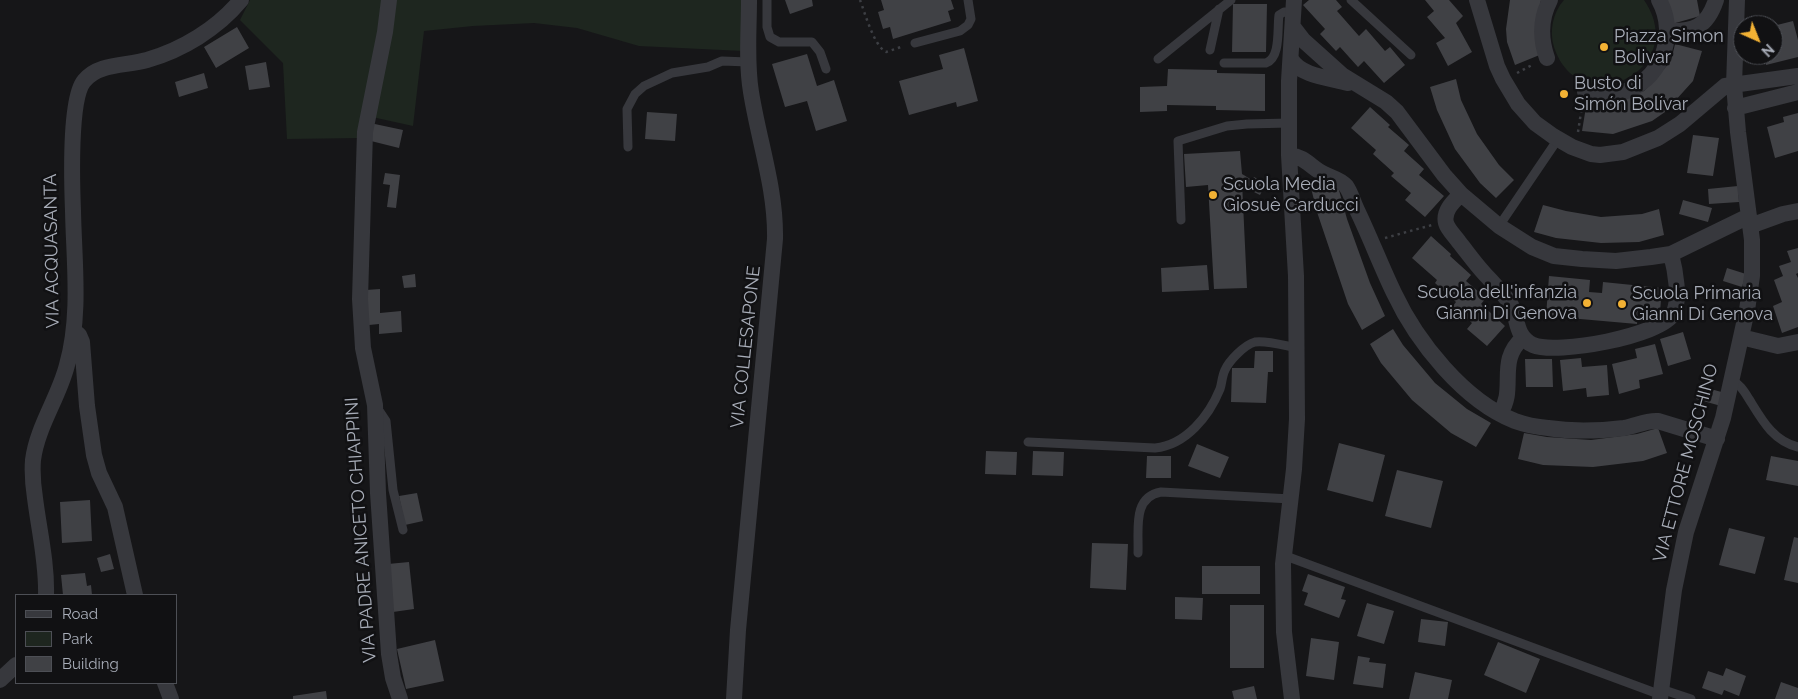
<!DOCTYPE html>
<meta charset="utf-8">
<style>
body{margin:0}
#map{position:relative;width:1798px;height:699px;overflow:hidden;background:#161618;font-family:Raleway,sans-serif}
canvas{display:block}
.legend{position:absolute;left:15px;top:594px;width:162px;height:90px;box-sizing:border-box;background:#111113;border:1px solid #4d4f55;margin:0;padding:6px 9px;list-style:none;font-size:15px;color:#a8adb8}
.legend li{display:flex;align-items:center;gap:10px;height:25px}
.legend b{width:25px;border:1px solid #4d4f55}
.north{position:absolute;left:1733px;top:15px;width:50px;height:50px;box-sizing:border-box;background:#111113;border:1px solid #4d4f55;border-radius:50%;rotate:136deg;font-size:14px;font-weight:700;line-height:20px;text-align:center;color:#a8adb8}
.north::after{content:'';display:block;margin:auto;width:18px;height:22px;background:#f2b134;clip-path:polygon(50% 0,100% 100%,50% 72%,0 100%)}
</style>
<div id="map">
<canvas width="1798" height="699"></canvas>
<ul class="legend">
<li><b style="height:6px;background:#37383d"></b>Road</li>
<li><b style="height:14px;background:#1e261f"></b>Park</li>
<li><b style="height:14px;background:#404145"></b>Building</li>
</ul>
<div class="north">N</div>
</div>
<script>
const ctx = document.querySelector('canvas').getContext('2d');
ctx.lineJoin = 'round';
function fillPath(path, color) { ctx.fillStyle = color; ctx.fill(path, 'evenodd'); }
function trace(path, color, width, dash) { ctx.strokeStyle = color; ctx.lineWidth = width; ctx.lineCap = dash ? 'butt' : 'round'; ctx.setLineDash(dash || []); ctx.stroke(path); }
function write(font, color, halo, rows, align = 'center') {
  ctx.font = font + ' Raleway,sans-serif'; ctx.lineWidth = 5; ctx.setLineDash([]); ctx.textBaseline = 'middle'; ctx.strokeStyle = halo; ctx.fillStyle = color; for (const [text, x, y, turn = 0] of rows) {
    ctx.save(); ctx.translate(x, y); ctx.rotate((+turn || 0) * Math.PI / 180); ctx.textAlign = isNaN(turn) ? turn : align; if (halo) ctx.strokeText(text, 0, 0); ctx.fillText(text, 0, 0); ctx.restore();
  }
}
fillPath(new Path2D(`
 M250 0H744L743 51 639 46 577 28 534 23 473 26 424 31 413 126 363 115 360 138 287 139 283 63 240 20Z
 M1564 0H1644C1692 70 1579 124 1554 47 1549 31 1553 12 1564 0Z`), '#1e261f');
fillPath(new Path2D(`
 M785 0H812L813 6 790 14Z
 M881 0H951L954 9 948 11 951 21 893 39 890 27 883 29 878 12 884 10Z
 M1309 0H1336L1342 7 1337 11 1359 36 1366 29 1385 51 1390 47 1405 65 1384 83 1364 61 1358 67 1340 47 1336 51 1320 34 1325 29 1303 5Z
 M1425 0H1449L1463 16 1456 23 1472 52 1448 66 1436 43 1445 38 1427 17 1434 11Z
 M1510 0H1541L1535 34 1542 54 1515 65 1507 42 1506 29Z
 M1663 0H1697L1700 16 1672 24Z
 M1233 4H1267L1266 52H1232Z
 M1793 21 1798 40V57L1766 65 1764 55H1773V26Z
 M237 27 249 48 216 68 204 47Z
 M1675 44 1702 51 1693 81 1665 112 1652 121 1613 134 1582 131 1587 101 1608 104 1644 91 1671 61Z
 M964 48 978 101 957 107 956 102 909 115 899 81 943 69 939 55Z
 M807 54 817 86 834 80 847 121 816 131 807 101 785 107 772 64Z
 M266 62 270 87 249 90 245 66Z
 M1168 69 1217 70V73L1265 74V111L1216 110V106L1167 105V111L1140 112V87L1167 86Z
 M204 73 208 88 179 97 175 82Z
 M1456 79 1461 100 1477 134 1499 165 1514 180 1496 198 1480 183 1455 149 1437 110 1430 87Z
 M1370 107 1390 125 1388 127 1409 145 1404 151 1424 169 1419 175 1444 196 1425 217 1405 200 1411 193 1391 176 1394 173 1373 154 1376 150 1351 128Z
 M647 112 677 114 675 141 645 139Z
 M1798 113V151L1775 158 1767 127 1784 122 1783 117Z
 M370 123 403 130 399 148 367 140Z
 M1693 135 1719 138 1713 176 1687 173Z
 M1240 151 1242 174 1252 180 1254 177 1266 183 1260 195 1248 189 1249 186 1242 182 1247 288 1214 289 1208 185 1186 187 1184 154Z
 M385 173 400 175 396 208 387 207 390 185 383 184Z
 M1337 183 1347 219 1370 283 1385 316 1362 330 1348 304 1317 212 1311 188Z
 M1738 186 1739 202 1709 204 1708 189Z
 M1683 200 1712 208 1708 222 1679 214Z
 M1543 205 1566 211 1601 217 1642 214 1659 209 1664 235 1639 242 1601 243 1556 238 1534 232Z
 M1431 236 1451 254 1450 256 1471 275 1466 281 1486 298 1481 304 1505 326 1487 346 1467 329 1472 323 1453 306 1456 302 1435 283 1437 280 1412 258Z
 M1798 248V273L1796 274 1798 278V327L1782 333 1773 306 1782 302 1774 280 1783 276 1779 266 1791 262 1787 251Z
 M1207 265 1209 290 1162 292 1161 268Z
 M1727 268 1746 274 1742 287 1723 281Z
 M415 274 416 287 404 288 402 276Z
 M1549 276 1590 280 1589 292 1602 293 1603 282 1662 288 1660 312 1638 310 1637 324 1546 316Z
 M380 289V313L401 311 402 332 379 334V324L369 325 366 290Z
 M1393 329 1403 345 1435 383 1467 409 1491 423 1476 447 1451 433 1412 400 1381 363 1370 344Z
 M1683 332 1691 359 1668 366 1660 339Z
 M1655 344 1663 374 1639 380 1640 388 1619 394 1612 364 1637 358 1635 349Z
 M1255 351H1273V372H1268L1266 403 1231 402 1232 368H1254Z
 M1581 358 1582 367 1607 365 1609 395 1587 397 1586 388 1563 391 1560 360Z
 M1525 359H1552L1553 387H1526Z
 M1700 386 1725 393 1721 406 1696 399Z
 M1658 428 1667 453 1643 461 1593 467 1543 465 1518 459 1524 433 1547 437 1591 440 1637 434Z
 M1339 443 1385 455 1373 502 1327 490Z
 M1197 444 1229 457 1220 478 1188 466Z
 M986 451 1017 452 1016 475 985 474Z
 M1033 451 1064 452 1063 476 1032 475Z
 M1147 456H1171V478H1146Z
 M1771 456 1798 461V486L1766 480Z
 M1397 470 1443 481 1431 528 1385 516Z
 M417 493 423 521 405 525 399 496Z
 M90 500 92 541 62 543 60 502Z
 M1729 528 1765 537 1755 574 1719 565Z
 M1794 537 1798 538V583L1784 580Z
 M1092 543 1128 544 1126 590 1090 588Z
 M110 554 114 569 101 572 97 558Z
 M409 562 414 609 393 612 388 564Z
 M1202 566H1260V594H1202Z
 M85 573 87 586 91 585 92 595H63L61 575Z
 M1308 574 1345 587 1341 599 1346 600 1339 618 1304 605 1308 593 1302 591Z
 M1175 597 1203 598 1202 620 1175 619Z
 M1367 603 1394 611 1384 644 1357 636Z
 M1230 605H1264V668H1230Z
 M1421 619 1448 622 1445 646 1418 642Z
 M1311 638 1339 642 1334 680 1306 676Z
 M435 640 444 681 406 689 397 649Z
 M1498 642 1540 659 1526 693 1484 675Z
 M1358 656 1370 658 1369 662 1386 664 1383 688 1353 684Z
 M1726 668 1746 676 1739 696 1724 690 1722 695 1702 688 1708 671 1723 676Z
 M1415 672 1452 680 1448 699H1409Z
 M1781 682 1798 688V699H1775Z
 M1254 686 1257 699H1234L1232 691Z
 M326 691 327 699H293V696Z`), '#404145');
trace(new Path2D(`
 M860 0C865 13 874 46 886 52L904 46
 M1517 73 1534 64
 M1578 132 1582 106
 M1385 238 1432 225`), '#3d3f44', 2.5, [2.5, 4]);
trace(new Path2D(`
 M767 0V27L770 37 779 42H812L820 52 826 69
 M1351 0 1411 55
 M915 43 960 31 968 25 971 19 968 0
 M1210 50 1219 9
 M1158 59 1231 0
 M1224 63H1266C1281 58 1277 28 1279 15L1284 12H1293
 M628 147 627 109 635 94 644 86 672 73 708 67 722 61 748 62
 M1181 220 1178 141 1227 126 1247 124 1289 123
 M1499 226 1558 139
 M1731 380C1740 384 1744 391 1749 399 1762 420 1773 441 1798 447
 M375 410 380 412 386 421 393 490 403 530
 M1028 442 1155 448C1186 445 1209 416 1220 389 1222 383 1222 376 1225 370 1229 361 1244 345 1255 342 1266 340 1286 346 1297 348
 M1138 553C1139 530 1132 497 1161 492L1291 499
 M1283 555 1661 695
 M1661 689 1691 699`), '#37383d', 9);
trace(new Path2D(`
 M389 0 385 32 365 132 360 299 363 348 375 405 378 493 389 654 393 678 400 699
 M1477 0 1497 66 1503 79 1518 104 1535 123 1553 136 1572 147 1591 154 1600 155 1623 152 1658 138 1680 124 1725 86 1798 76
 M1293 27 1303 40 1342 75 1386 102 1397 112 1444 175 1461 194 1499 226 1532 247 1554 256 1582 259 1616 261 1651 257 1671 254 1749 216
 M1668 31C1694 32 1707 27 1716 0
 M1547 58C1540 38 1540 19 1550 0
 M1291 59C1300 76 1330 78 1348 83
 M1585 92C1596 94 1608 96 1620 93 1660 83 1679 36 1659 0
 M1735 108 1798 92
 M1289 155C1306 157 1310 167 1324 174 1332 178 1340 179 1346 186 1351 193 1353 202 1357 210 1370 237 1381 266 1394 293 1417 342 1464 401 1515 421 1526 425 1537 427 1548 428 1574 432 1599 431 1624 428 1636 426 1646 420 1658 421L1717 439
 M1461 194C1453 202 1443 211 1446 223 1448 230 1455 236 1459 242 1467 252 1474 262 1483 272 1492 282 1502 292 1510 303 1519 318 1514 336 1533 345 1557 355 1660 336 1673 314 1681 300 1675 269 1671 254
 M1750 226 1783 214 1798 211
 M74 331 79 335 82 342 87 406 94 455 99 473 115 507 135 595
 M1741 337 1778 346 1798 342
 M1500 413C1517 389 1496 361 1523 338
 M46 595C47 563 39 530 35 498 33 485 32 473 33 460 37 427 59 397 67 365 81 315 74 262 73 211 72 185 69 99 84 81 98 63 126 66 147 60 182 50 217 29 241 0
 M0 680 16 665
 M165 683 171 699
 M734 699 738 630 775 239C776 189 759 142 751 92 746 62 749 30 749 0
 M1292 699 1284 632 1283 564 1294 469 1297 419 1296 276 1289 155V81L1294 0
 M1660 699 1674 590 1686 532 1723 418 1747 310 1752 276V240L1738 132 1734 85 1737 0`), '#37383d', 16);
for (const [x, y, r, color] of [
 [1604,47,5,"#f2b134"],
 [1564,94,5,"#f2b134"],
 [1213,195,5,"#f2b134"],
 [1587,303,5,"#f2b134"],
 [1622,304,5,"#f2b134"]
]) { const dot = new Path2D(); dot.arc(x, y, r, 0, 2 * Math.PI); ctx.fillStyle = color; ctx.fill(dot); trace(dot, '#111113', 2); }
write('18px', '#a8adb8', '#111113', [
 ["Piazza Simon",1614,37],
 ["Bolivar",1614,58],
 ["Busto di",1574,84],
 ["Simón Bolívar",1574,105],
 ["Scuola Media",1223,185],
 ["Giosuè Carducci",1223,206],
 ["Scuola dell'infanzia",1577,293,"right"],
 ["Gianni Di Genova",1577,314,"right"],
 ["Scuola Primaria",1632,294],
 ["Gianni Di Genova",1632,315]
], 'left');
write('18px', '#a8adb8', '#111113', [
 ["VIA ACQUASANTA",52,251,-91],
 ["VIA COLLESAPONE",746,347,-84],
 ["VIA ETTORE MOSCHINO",1686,463,-75],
 ["VIA PADRE ANICETO CHIAPPINI",361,530,-94]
]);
</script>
